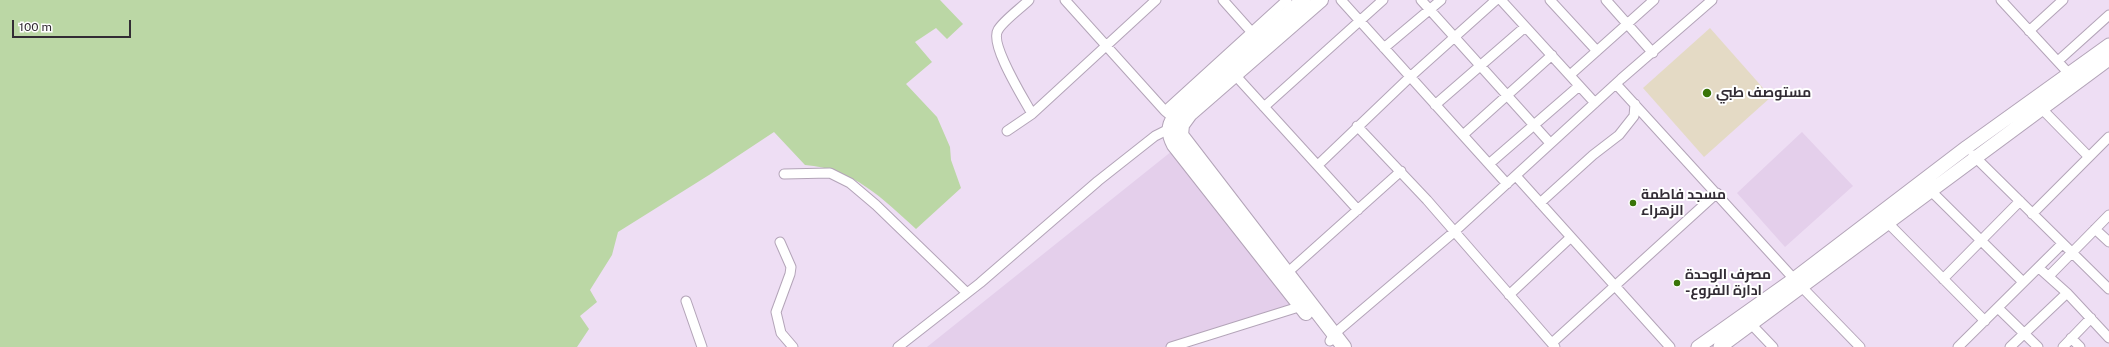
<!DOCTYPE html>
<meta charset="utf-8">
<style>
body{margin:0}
#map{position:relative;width:2109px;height:347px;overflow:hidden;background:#eedef4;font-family:"Public Sans",sans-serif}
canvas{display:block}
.scale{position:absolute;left:12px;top:20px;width:119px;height:18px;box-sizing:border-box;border:2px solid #322c34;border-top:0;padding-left:5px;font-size:12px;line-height:14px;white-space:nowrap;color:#322c34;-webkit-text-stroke:3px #fff;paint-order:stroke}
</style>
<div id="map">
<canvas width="2109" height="347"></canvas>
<div class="scale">100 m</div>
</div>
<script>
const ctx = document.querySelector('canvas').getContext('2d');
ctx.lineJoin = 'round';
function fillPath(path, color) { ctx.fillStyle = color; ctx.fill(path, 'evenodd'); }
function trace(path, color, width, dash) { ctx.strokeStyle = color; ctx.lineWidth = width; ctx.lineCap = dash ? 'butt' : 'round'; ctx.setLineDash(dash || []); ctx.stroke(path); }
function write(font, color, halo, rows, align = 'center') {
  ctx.font = font + ' "Public Sans",Cairo,sans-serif'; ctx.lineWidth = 4; ctx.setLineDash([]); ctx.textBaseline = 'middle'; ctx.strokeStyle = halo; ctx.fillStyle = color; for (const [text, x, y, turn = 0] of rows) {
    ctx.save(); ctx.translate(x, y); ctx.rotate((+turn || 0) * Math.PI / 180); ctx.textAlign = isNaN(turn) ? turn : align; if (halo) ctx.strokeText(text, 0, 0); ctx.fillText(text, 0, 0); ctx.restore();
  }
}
fillPath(new Path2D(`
 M1802 132 1853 186 1785 247 1737 193Z
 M1172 151 1300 308 1173 347H927Z`), '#e4cfeb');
fillPath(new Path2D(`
 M1710 28 1771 97 1704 157 1643 88Z`), '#e4dac5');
fillPath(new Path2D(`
 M0 0H940L963 24 947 39 936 28 915 42 932 62 906 84 937 117 950 147 951 160 961 188 916 229C883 199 853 168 805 165L774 132 709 175 618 232 612 255 590 290 597 302 580 316 589 329 577 347H0Z`), '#bbd7a5');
const street = new Path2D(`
 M1029 0C1021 8 1003 21 998 30 989 44 1024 99 1032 114
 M1065 0 1165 111 1177 121
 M1223 0 1256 37
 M1341 0 1507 184
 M1421 0 1550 143
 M1501 0 1595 103
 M1550 0 1597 51
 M1606 0 1653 53
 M2001 0 2073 78
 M2029 31 2063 0
 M1384 48 1441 0
 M2058 61 2109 15
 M1570 75 1654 0
 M1236 76 1358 210
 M1616 84 1794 279 1860 347
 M1435 105 1525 27
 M1264 107 1383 0
 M2041 108 2089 157
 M1165 111 1287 0
 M1357 126 1427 200 1555 347
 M1007 131 1032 114 1156 0
 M1463 135 1552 55
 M1973 155 2109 289
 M1489 164 1579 86
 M1318 165 1410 77 1496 0
 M784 174 830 173 850 183 876 205 967 293
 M1516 176 1670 347
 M1930 190 2023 282
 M1540 203 1593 155 1619 135 1634 116 1635 104
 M2032 214 2109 137
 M1887 222 1985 321
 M2095 229 2109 242
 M780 242 791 267 790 274 776 312 781 333 793 347
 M2039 268 2067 293 2109 338
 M1287 273 1401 171
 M2049 276 2109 215
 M1943 279 2020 201
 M1509 295 1571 237
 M686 301 702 347
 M1998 308 2038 347
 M1751 324 1773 347
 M2071 338 2080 347
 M1330 341 1334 334 1454 232 1621 79 1712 0
 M1552 343 1717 193
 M898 347 980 283 1098 181 1155 136 1169 129 1174 130
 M1171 347 1305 305
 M1958 347 2062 244
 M2010 347 2067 293
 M2063 347 2091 318`);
const secondary = new Path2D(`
 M1698 347 1794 279 1967 147 2109 45
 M1720 347 2109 59`);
const primary = new Path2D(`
 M1303 0 1185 105C1172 119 1164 126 1174 145L1306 313
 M1321 0 1190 114 1182 125 1181 135 1344 347`);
trace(street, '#b3a4b8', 11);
trace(secondary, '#b3a4b8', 15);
trace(primary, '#b3a4b8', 16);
trace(street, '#fff', 9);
trace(secondary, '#fff', 13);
trace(primary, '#fff', 14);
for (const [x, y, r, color] of [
 [1707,93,5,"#397408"],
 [1633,203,4,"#397408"],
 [1677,283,4,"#397408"]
]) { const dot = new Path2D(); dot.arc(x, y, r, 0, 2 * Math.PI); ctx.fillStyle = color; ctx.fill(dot); trace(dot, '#fff', 1.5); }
write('bold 14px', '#322c34', '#fff', [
 ["مستوصف طبي",1716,93],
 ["مسجد فاطمة",1641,195],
 ["الزهراء",1641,211],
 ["مصرف الوحدة",1685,275],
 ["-ادارة الفروع",1685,291]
], 'left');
</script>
